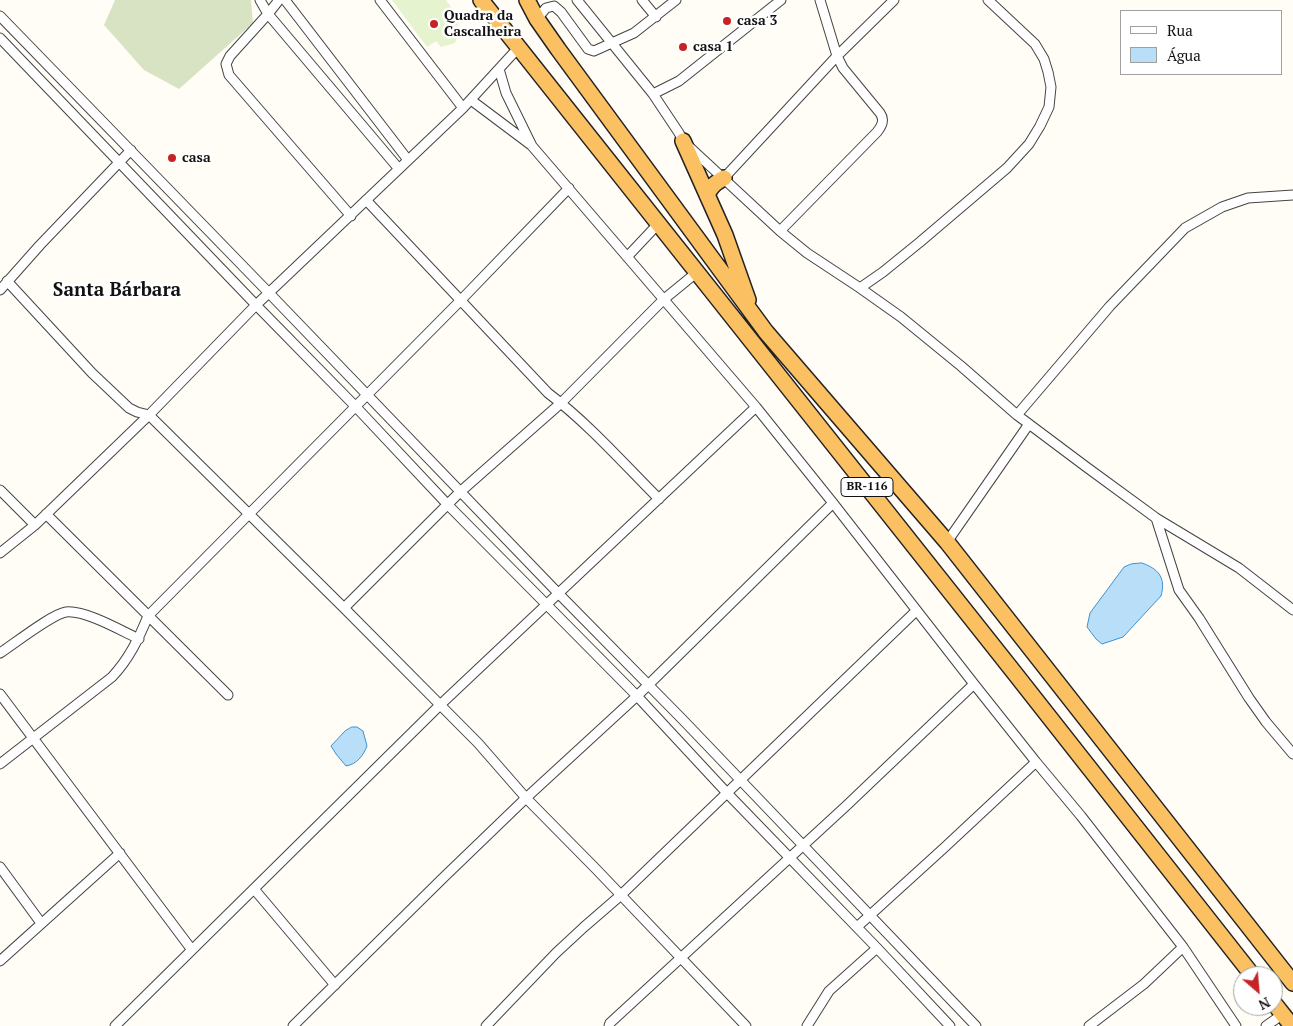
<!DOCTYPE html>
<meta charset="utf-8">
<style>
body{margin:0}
#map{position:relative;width:1293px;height:1026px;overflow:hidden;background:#fffdf5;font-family:"PT Serif",serif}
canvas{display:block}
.legend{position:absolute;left:1120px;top:10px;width:162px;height:65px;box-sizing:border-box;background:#fff;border:1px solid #a0a0a0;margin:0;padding:6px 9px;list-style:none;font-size:15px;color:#111}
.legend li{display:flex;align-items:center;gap:10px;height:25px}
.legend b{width:25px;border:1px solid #a0a0a0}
.north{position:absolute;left:1233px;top:966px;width:50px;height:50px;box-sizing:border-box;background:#fff;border:1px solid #a0a0a0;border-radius:50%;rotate:153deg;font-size:14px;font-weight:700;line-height:20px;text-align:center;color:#111}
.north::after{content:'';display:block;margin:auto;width:18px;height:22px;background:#c62327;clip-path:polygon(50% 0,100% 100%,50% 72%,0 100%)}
</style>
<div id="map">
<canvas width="1293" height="1026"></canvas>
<ul class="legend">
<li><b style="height:6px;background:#fff"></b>Rua</li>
<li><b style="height:14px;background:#b8def8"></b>Água</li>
</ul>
<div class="north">N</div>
</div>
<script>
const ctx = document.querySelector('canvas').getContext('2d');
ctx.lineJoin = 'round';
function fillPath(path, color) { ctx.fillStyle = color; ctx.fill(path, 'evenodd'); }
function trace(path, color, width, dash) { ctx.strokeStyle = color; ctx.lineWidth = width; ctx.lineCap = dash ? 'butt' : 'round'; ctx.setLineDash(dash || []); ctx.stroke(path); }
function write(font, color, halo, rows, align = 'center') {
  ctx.font = font + ' "PT Serif",serif'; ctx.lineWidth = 5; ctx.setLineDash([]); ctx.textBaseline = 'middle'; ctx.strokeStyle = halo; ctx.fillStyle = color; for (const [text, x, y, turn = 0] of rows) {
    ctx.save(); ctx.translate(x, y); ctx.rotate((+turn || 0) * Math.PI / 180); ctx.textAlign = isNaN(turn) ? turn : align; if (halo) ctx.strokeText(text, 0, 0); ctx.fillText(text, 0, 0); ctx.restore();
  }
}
fillPath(new Path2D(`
 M115 0H251L253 23 179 89 144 70 104 25Z`), '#d8e3c3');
fillPath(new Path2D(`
 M392 0H446L460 20 457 27 459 32 455 43 441 47 436 41 427 47Z`), '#e5f3ce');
const water = new Path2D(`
 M1142 563C1159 569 1166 578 1161 596L1123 637 1102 644 1096 639 1087 627 1090 613 1124 567 1131 564Z
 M352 727H357L363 731 367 746C363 756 357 764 346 766L336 754 331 746 345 731Z`);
fillPath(water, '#b8def8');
trace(water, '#3c92d1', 1);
const minor = new Path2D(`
 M260 0 268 14 399 169
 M279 0 268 14 230 56 226 64 229 75 351 216
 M285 0 408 160
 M380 0 463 108
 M577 0 653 94 679 133 683 141 780 231 807 253 860 288 901 317 961 366 1017 415 1085 466 1156 518 1239 568 1293 610
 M642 0 656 17
 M0 16 269 293 558 593 683 720 976 1026
 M537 19 546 8 554 6 561 12 588 49 594 51 634 33 676 0
 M0 38 256 305 356 407 448 505 637 696 727 793 877 948 950 1026
 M499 69 506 93 532 146 756 407 833 503 974 684 1036 762 1081 816 1183 947 1236 1026
 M653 94 679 81 781 0
 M471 100 531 145
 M724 178 837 56 894 0
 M366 200 548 393C589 424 623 463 659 499
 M780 231 877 132C882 126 885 120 880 113L843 68 837 56 820 0
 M627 257 658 224
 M7 281 92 373 129 408 137 412 149 415 344 608 478 743 526 798 596 869 746 1026
 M860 288 883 272 920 242 1007 168 1029 144 1040 126 1049 107 1051 87 1048 72 1044 59 1035 44 988 0
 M0 290 40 245 131 150
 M1017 415 1110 306 1185 228 1222 207 1248 198 1293 195
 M0 490 35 525
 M46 514 228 695
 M1156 518 1179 590 1199 618 1249 698 1266 722 1293 754
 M947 542 1029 424
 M0 553 35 525 149 415 256 305 463 108 519 47
 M344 608 460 492 561 403 663 300 696 273
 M0 653C14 644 52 614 66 612 85 610 120 630 139 639
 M0 694 192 950
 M0 764 112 677C129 659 139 638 148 616L461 300 569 188
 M0 867 41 923
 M254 889 335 985
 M857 927 945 847 1036 762
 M0 961 120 853
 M115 1026 440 705 756 407
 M293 1026 443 878 526 798 637 696 833 503
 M486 1026 556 953 584 927 621 895 916 611
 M609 1026 610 1023 846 806 974 684
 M807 1026 829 991 877 948
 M1089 1026 1144 984 1183 947
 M1266 1026 1283 1014`);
const trunk = new Path2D(`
 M481 0 1013 671 1253 976
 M527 0 537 19 558 49 766 332 947 542 1293 983
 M683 141 725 235 748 300
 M707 195C711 186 715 183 724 178
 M1273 1002 1292 1026`);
trace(minor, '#444', 11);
trace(trunk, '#222', 18);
trace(minor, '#fff', 9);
trace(trunk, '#fac061', 15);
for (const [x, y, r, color] of [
 [727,21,5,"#c62327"],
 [434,24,5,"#c62327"],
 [683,47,5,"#c62327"],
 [172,158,5,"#c62327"]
]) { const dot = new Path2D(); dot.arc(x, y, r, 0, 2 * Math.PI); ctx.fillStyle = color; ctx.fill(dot); trace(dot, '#fff', 2); }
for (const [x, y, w] of [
 [867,487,52]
]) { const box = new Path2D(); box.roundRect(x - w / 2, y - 9.5, w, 19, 4); ctx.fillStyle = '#fff'; ctx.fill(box); trace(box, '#111', 1); }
write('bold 12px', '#111', null, [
 ["BR-116",867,487]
]);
write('bold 14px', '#111', '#fff', [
 ["Quadra da",444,16],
 ["Cascalheira",444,32],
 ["casa 3",737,21],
 ["casa 1",693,47],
 ["casa",182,158]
], 'left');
write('bold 19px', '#111', '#fff', [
 ["Santa Bárbara",117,291]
]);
</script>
